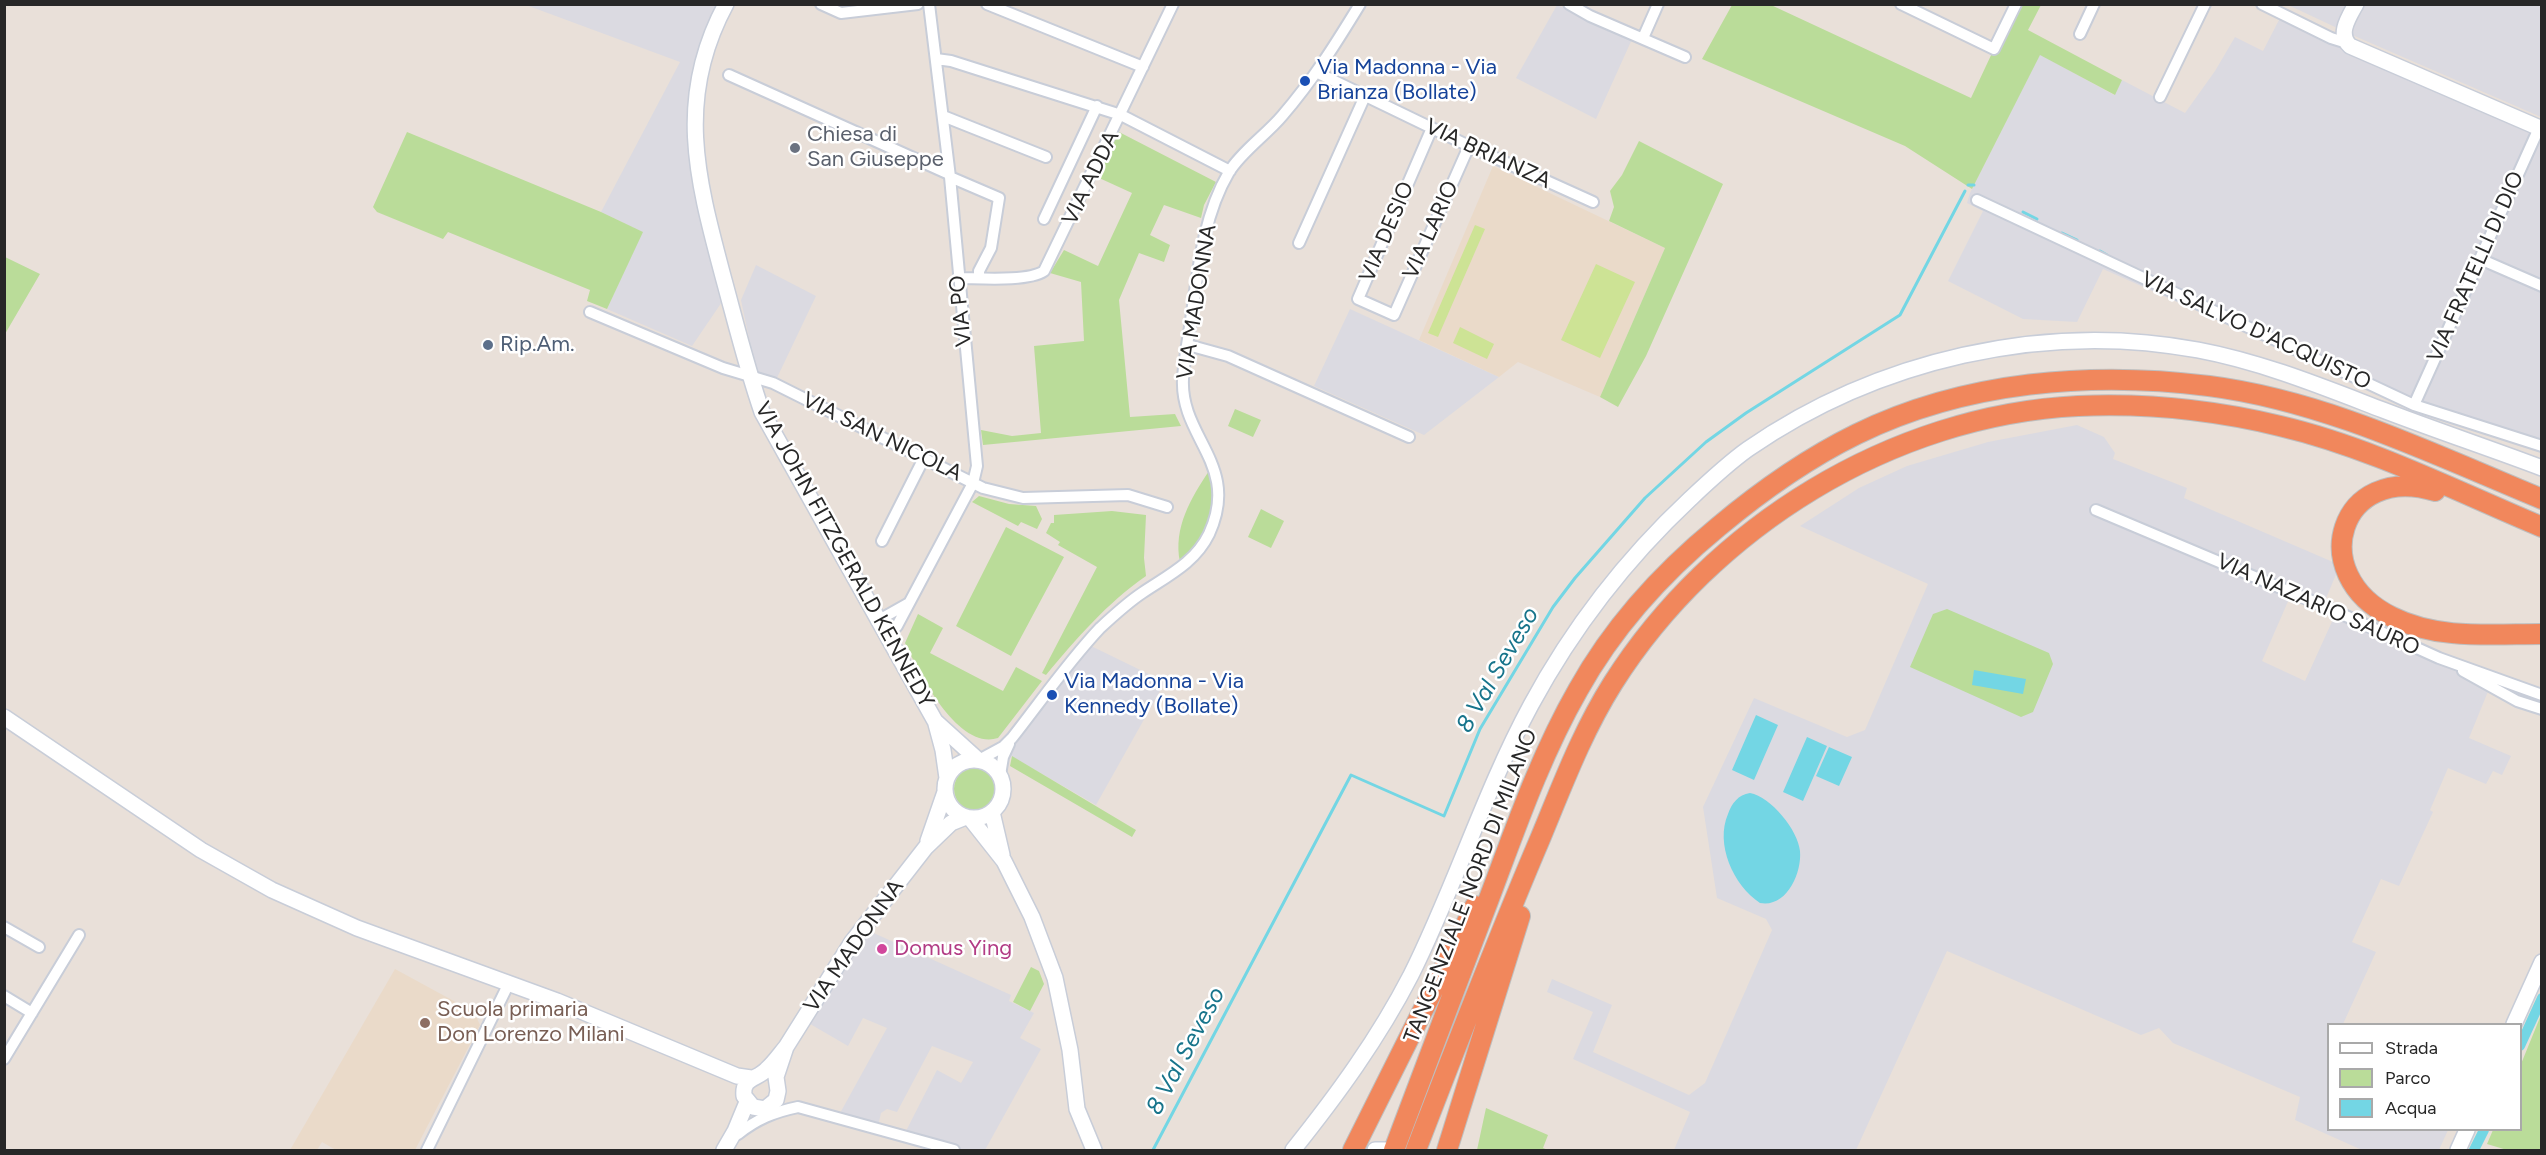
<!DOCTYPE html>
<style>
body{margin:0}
#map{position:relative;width:2546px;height:1155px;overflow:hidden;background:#e9e0d9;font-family:Figtree,sans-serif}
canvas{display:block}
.frame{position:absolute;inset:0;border:6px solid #272727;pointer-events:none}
.legend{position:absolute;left:2327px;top:1023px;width:195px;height:108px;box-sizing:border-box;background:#fff;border:2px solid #a9a9a9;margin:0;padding:8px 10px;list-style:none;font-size:18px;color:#272727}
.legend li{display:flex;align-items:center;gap:12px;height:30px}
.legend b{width:30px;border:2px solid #a9a9a9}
</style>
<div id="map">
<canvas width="2546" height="1155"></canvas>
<div class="frame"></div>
<ul class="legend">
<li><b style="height:8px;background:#fff"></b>Strada</li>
<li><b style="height:16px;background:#badc99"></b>Parco</li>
<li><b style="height:16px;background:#73d6e4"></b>Acqua</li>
</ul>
</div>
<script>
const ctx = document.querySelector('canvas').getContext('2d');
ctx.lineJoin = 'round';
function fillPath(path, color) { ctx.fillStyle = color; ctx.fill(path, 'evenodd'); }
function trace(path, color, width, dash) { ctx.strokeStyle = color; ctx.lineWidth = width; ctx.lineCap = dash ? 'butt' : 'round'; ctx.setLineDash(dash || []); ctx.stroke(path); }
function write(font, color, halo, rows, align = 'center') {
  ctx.font = font + ' Figtree,sans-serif'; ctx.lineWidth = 5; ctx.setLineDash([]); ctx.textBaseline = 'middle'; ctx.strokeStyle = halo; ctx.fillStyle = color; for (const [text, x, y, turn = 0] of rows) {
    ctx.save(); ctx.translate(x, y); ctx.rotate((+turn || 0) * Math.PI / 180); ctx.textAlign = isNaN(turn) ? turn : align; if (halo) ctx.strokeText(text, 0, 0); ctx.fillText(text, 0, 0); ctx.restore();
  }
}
fillPath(new Path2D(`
 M2286 4 2541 5V117L2350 34Z
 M526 5H726L703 65 695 147 726 296 692 346 607 309 642 232 601 212 680 62Z
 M1557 5 1633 37 1596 119 1516 78Z
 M2280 18 2541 135V451L2419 410 2103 269 2077 322 2023 319 1948 281 1983 211 1967 203 1970 193 2040 54 2114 95 2122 80 2185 113 2215 71 2235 37 2263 51Z
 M756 265 816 296 775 382 757 376 741 300Z
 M1350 309 1499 377 1424 435 1314 386Z
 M2077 425 2104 437 2115 453 2113 459 2187 488 2184 498 2340 565 2324 603 2293 590 2262 661 2305 681 2335 615 2438 660 2489 689 2469 738 2511 756 2502 775 2493 771 2486 784 2448 768 2430 810 2433 812 2399 886 2381 879 2352 942 2376 952 2343 1024H2328V1130H2448L2439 1150H2362L2295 1120 2300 1097 2173 1043 2159 1028 2141 1035 1947 951 1856 1150H1674L1690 1112 1573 1059 1593 1012 1547 992 1552 979 1612 1005 1593 1052 1689 1095 1705 1083 1772 930 1766 919 1717 898 1703 807 1754 698 1847 737 1865 730 1928 584 1800 526 1859 488 1907 466 1988 442Z
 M1089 645 1165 682 1096 805 1009 755 1016 737Z
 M867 930 1011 995 1009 1001 1034 1013 1020 1038 1041 1049 985 1150H965L905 1133 937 1070 961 1083 973 1062 932 1046 897 1112 887 1109 881 1113 878 1126 839 1115 887 1028 863 1018 848 1046 805 1021Z`), '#dbdae1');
fillPath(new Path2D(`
 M1493 166 1665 248 1600 397 1518 362 1499 377 1419 340Z
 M395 969 474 1012 480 1025 415 1150H336L322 1142 317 1150H290Z`), '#eadac9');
fillPath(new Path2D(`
 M1732 5H1771L1971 98 1993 51 2019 5H2041L2028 30 2122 80 2115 95 2040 55 1972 189 1905 146 1702 59Z
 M407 132 601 212 643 232 607 309 587 301 590 290 448 232 443 239 377 212 373 207Z
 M1119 132 1216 182 1204 205 1201 218 1164 205 1150 235 1170 245 1164 262 1139 253 1119 300 1130 417 1175 414 1181 426 983 445 981 430 1012 436 1041 433 1034 346 1084 341 1081 282 1050 273 1064 250 1098 266 1132 193 1097 177Z
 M1639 141 1723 184 1646 356 1618 407 1600 397 1665 248 1609 221 1614 207 1610 191 1622 175Z
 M5 257 40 274 5 334Z
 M1235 409 1261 420 1253 437 1228 426Z
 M1209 471C1218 506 1206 538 1180 562 1173 528 1191 498 1209 471Z
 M979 496 1009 504 1036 506 1042 519 1037 529 1021 522 1018 526 972 502Z
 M1261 509 1284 521 1271 548 1248 537Z
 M1112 511 1146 515 1144 558 1146 576C1106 604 1077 638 1046 675L1042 673 1097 567 1058 545 1060 542 1046 533 1051 523H1054V515Z
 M1006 527 1064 557 1011 656 956 626Z
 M1947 609 2049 653 2053 664 2033 712 2021 717 1910 667 1933 614Z
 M918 614 943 628 930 653 1003 691 1016 667 1042 681 998 738C958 751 919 673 905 643Z
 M1012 756 1136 830 1132 837 1010 766Z
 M954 789a22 22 0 1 1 44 0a22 22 0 1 1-44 0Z
 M1031 967 1039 971 1044 984 1030 1011 1013 1002Z
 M2541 1015V1150H2507L2487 1144 2493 1130H2520L2521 1064Z
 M1486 1108 1548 1135 1543 1148 1548 1150H1477Z`), '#badc99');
fillPath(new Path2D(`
 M1475 225 1485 229 1438 337 1428 333Z
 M1596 264 1635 282 1600 358 1561 340Z
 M1460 327 1494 344 1487 359 1453 343Z`), '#cde395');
fillPath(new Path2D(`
 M1974 670 2026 679 2023 694 1972 685Z
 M1756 715 1778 725 1754 780 1732 770Z
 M1807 737 1827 746 1803 801 1783 792Z
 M1829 747 1852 757 1839 786 1816 776Z
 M1750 793C1771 797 1798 830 1800 851 1802 874 1786 908 1760 903 1733 885 1715 844 1728 814 1732 803 1738 795 1750 793Z`), '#73d6e4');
trace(new Path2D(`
 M1968 185H1974
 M2023 212 2037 219
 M2062 233 2077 240
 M2100 251 2107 255
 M1153 1150 1351 775 1444 816 1480 729 1553 607 1575 578 1645 498 1706 442 1746 413 1900 315 1965 191`), '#73d6e4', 3);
trace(new Path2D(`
 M2520 1046 2542 998
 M2474 1150 2484 1130`), '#73d6e4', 10);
const street = new Path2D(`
 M821 4 841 13 918 4
 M987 4 1143 67
 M1569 4 1590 16 1685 57
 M1901 4 1994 49 2016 4
 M2262 4 2331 38 2347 43
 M2080 34 2094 4
 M1643 38 1658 4
 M936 59 951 61 1121 115 1230 171
 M1318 73 1469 146 1593 202
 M729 75 949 174
 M2160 97 2205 4
 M943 116 1046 157
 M1432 128 1358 299 1394 315 1469 146
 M950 177 999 198 991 248 979 271V278
 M1977 200 2414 405 2542 446
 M1044 219 1097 106
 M1299 243 1365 96
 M2480 259 2542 286
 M958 278C978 278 1028 282 1044 271L1173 4
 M590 312 723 368 773 383 983 488 1023 498 1128 495 1167 507
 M1188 345 1228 356 1409 437
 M2414 405 2539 128
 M2096 510 2326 607 2439 658 2542 695
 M882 541 924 458
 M877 621 909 603
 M886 636 897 626 973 483 977 466 950 177 929 4
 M2463 671 2517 701 2542 709
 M979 760 1003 747 1012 738C1041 701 1068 662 1100 628 1113 616 1127 603 1142 593 1167 576 1195 563 1209 534 1241 465 1180 438 1183 379 1184 360 1188 340 1191 320 1198 271 1203 216 1229 172 1241 152 1267 134 1282 116 1313 80 1335 45 1360 4
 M1000 775 1003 757 1009 744
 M4 927 39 947
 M4 996 32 1013
 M4 1059 79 935
 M738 1134C757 1119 774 1112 798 1107L954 1150
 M427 1150 509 983`);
const secondary = new Path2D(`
 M726 4C674 100 698 182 724 280 736 324 747 369 762 412L935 721 977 759
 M2356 4C2349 17 2337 34 2350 46L2542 129
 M4 717 201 850 272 890 357 928 557 1001 737 1076 751 1078
 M936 724 943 750 947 778
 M945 789a29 29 0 1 1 58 0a29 29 0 1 1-58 0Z
 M992 812 1002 855
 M970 818 1004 861 1032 917 1055 978 1070 1050 1077 1109 1094 1150
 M928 841 945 792
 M2514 1024 2542 962
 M786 1047C780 1054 774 1063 767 1069 757 1080 742 1077 744 1096L753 1107 765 1109 776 1100 778 1091 776 1077 786 1047 852 942 926 847 951 823 966 817
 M724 1150 735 1131 747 1102
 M1293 1150C1337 1095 1378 1039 1411 975 1455 887 1484 792 1531 705 1572 629 1627 558 1690 499 1708 482 1727 464 1748 449 1877 360 2043 321 2198 350 2262 362 2323 387 2383 410 2435 430 2489 448 2542 468
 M1375 1150H1392
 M2458 1150 2467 1130`);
const highway = new Path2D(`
 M2435 491C2340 462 2304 574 2392 617 2438 640 2492 634 2542 634
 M1353 1150 1475 906
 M1394 1150C1427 1063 1460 976 1493 888 1518 821 1542 753 1578 690 1613 627 1662 573 1718 527 1761 491 1806 459 1857 434 1965 381 2092 371 2209 386 2326 401 2435 455 2542 499
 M1416 1150C1456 1046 1496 942 1540 839 1562 786 1582 732 1613 683 1712 527 1892 415 2078 406 2146 403 2214 410 2280 426 2370 447 2456 491 2542 527
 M1447 1150 1520 916`);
trace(street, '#c8cdd8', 14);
trace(secondary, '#c8cdd8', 18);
trace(highway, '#bebebe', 22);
trace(street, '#fff', 10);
trace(secondary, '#fff', 15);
trace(highway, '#f1875c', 20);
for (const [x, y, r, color] of [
 [1305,81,6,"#1a4fb4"],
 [795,148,6,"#6b7280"],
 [488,345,6,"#5c6f8a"],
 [1052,695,6,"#1a4fb4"],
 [882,949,6,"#d1479c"],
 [425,1023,6,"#8d6e63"]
]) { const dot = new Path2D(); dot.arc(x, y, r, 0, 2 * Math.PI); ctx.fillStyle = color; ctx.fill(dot); trace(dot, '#fff', 2); }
write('22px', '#164399', '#fff', [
 ["Via Madonna - Via",1317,68],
 ["Brianza (Bollate)",1317,93],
 ["Via Madonna - Via",1064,682],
 ["Kennedy (Bollate)",1064,707]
], 'left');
write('22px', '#5b616d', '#fff', [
 ["Chiesa di",807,135],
 ["San Giuseppe",807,160]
], 'left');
write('22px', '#272727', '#fff', [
 ["VIA BRIANZA",1488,154,25],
 ["VIA ADDA",1091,178,-64],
 ["VIA LARIO",1431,230,-66],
 ["VIA DESIO",1387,232,-67],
 ["VIA FRATELLI DI DIO",2476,267,-66],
 ["VIA MADONNA",1197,302,-81],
 ["VIA PO",961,311,-96],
 ["VIA SALVO D'ACQUISTO",2256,331,25],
 ["VIA SAN NICOLA",882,437,26],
 ["VIA JOHN FITZGERALD KENNEDY",844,555,61],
 ["VIA NAZARIO SAURO",2318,605,24],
 ["TANGENZIALE NORD DI MILANO",1471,886,-69],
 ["VIA MADONNA",854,946,-55]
]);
write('22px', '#4e5e75', '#fff', [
 ["Rip.Am.",500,345]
], 'left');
write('22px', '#b23c85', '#fff', [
 ["Domus Ying",894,949]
], 'left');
write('22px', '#785e54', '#fff', [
 ["Scuola primaria",437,1010],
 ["Don Lorenzo Milani",437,1035]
], 'left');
write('italic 24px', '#17748b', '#fff', [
 ["8 Val Seveso",1498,670,-60],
 ["8 Val Seveso",1186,1051,-62]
]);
</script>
